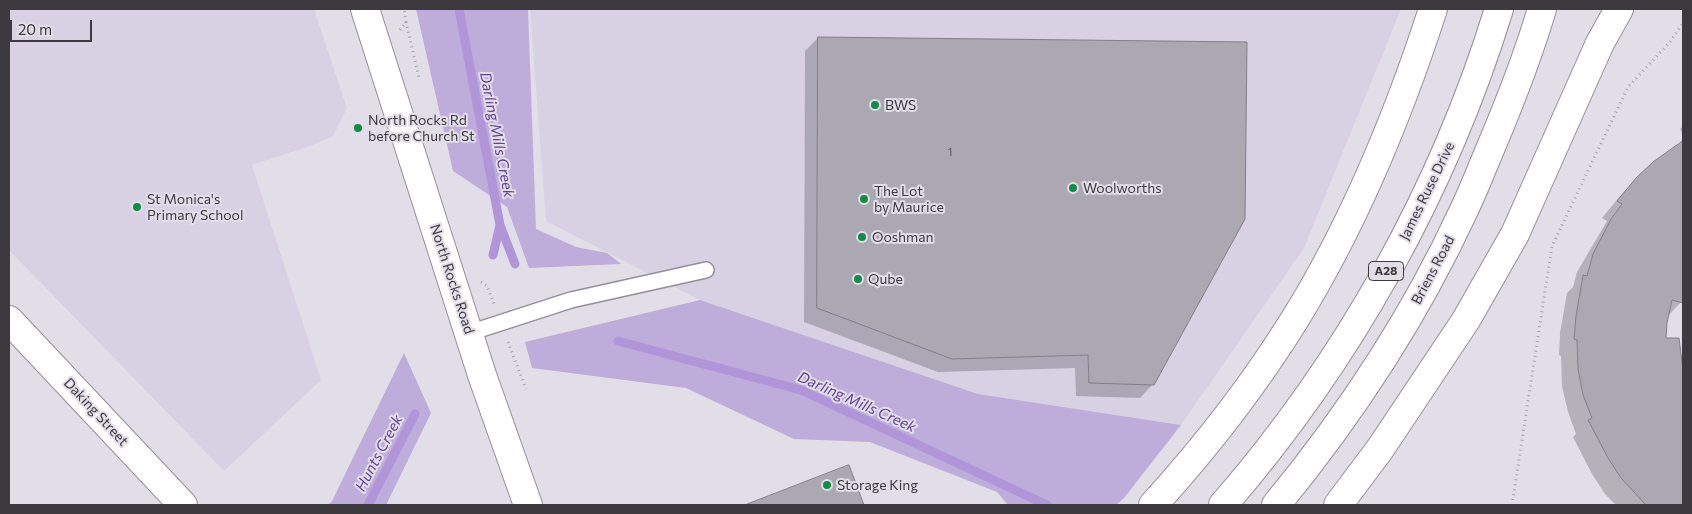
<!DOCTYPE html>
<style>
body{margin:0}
#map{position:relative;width:1692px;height:514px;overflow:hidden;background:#e2dee8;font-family:Commissioner,sans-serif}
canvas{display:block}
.frame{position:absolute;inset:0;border:10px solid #3c3a3e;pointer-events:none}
.scale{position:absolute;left:10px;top:20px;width:82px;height:22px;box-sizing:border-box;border:2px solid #3c3a3e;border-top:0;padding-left:6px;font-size:15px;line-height:18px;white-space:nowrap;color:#3c3a3e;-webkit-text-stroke:4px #e2dee8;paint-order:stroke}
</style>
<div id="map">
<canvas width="1692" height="514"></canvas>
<div class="frame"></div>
<div class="scale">20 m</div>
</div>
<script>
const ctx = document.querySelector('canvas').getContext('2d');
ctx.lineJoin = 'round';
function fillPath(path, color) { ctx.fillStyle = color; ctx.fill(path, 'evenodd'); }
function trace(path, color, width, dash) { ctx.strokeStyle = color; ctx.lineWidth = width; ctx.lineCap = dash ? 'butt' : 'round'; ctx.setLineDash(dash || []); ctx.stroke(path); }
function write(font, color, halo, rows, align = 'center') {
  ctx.font = font + ' Commissioner,sans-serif'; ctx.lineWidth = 4; ctx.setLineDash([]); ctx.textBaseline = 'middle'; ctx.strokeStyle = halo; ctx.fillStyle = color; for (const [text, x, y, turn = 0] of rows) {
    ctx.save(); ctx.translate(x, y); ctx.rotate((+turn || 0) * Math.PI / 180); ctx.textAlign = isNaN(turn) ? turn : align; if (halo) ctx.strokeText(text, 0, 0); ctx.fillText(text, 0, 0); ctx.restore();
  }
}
fillPath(new Path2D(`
 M9 9H314L347 108 333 136 313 145 252 165 321 380 224 471 9 250Z
 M530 9H1401L1304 248 1181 425 978 394 700 300 546 221Z`), '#d7d1e3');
fillPath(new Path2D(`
 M416 9H528L536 229 576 247 607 253 621 264 529 268 507 207 453 171Z
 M700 300 978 394 1181 425 1124 498 1116 505H1008L997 492 870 442 794 439 686 388 532 368 525 342Z
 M404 353 431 413 386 505H328L332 501Z`), '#beacdb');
fillPath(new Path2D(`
 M818 38 1153 384 1140 398 1076 396 1075 368 938 372 804 322 805 51Z
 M1683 126V135L1680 129Z
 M1683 143V300L1667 317 1665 340 1679 357 1683 374V505H1616L1605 494 1592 474 1573 437 1576 434 1568 412 1562 386 1561 356 1559 355 1560 333 1567 293 1573 287 1577 272 1607 221 1602 218 1620 196 1637 179 1673 149Z
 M848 466 863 505H749Z`), '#0003');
trace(new Path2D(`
 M459 9 500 225 515 264
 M493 255 500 225
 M618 341 801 390 1047 505
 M368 505 415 414`), '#b095d9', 9);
const building = new Path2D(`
 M818 37 1247 42 1245 219 1154 385 1089 383 1088 355 952 359 817 308Z
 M1683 141V303L1672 300 1667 323 1666 338H1679L1683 370V505H1646L1621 478 1608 458 1588 420 1592 418 1583 395 1578 369 1577 340 1574 339 1576 316 1583 275 1587 276 1593 254 1611 219 1622 204 1617 201 1636 178 1653 162Z
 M849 465 864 505H745Z`);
fillPath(building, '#aba8b2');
trace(building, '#827e88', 1);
const lane = new Path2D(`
 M469 333 571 300 706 270`);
const street = new Path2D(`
 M9 320 183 505`);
const secondary = new Path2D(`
 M365 9 482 375 528 505`);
const highway = new Path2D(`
 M1153 505C1205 448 1254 385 1295 319 1355 222 1398 117 1433 9
 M1223 505C1348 361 1443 191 1499 9
 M1276 505C1350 415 1415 316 1464 210 1474 189 1482 168 1491 147 1510 102 1528 56 1542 9
 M1338 505 1380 449 1466 320 1515 234 1600 43 1619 9`);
trace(lane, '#928f99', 18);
trace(street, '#928f99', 30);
trace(secondary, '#928f99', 30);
trace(highway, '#928f99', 30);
trace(new Path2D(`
 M406 22 419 78
 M400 30 406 22 404 9
 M481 282 487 286 494 304
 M508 342 526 389
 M1512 505 1552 246 1628 87 1670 42 1683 23`), '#a5a2aa', 3, [1, 4]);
trace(lane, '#fff', 15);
trace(street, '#fff', 28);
trace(secondary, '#fff', 28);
trace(highway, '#fff', 28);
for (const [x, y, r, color] of [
 [875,105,5,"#108d49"],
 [358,128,5,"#108d49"],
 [1073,188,5,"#108d49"],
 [864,199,5,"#108d49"],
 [137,207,5,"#108d49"],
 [862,237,5,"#108d49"],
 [858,279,5,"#108d49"],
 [827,485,5,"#108d49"]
]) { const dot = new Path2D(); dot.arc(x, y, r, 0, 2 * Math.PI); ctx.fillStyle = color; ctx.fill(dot); trace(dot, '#e2dee8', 2); }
write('11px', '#58565b', null, [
 ["1",950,152]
]);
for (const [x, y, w] of [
 [1386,271,35]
]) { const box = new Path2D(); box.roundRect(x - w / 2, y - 9.5, w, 19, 4); ctx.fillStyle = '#e2dee8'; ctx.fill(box); trace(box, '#3c3a3e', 1); }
write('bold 12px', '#3c3a3e', null, [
 ["A28",1386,271]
]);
write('14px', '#3c3a3e', '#e2dee8', [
 ["BWS",885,105],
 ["North Rocks Rd",368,120],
 ["before Church St",368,136],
 ["Woolworths",1083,188],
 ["The Lot",874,191],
 ["by Maurice",874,207],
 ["St Monica's",147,199],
 ["Primary School",147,215],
 ["Ooshman",872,237],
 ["Qube",868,279],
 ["Storage King",837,485]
], 'left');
write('14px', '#3c3a3e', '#e2dee8', [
 ["James Ruse Drive",1427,191,-64],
 ["Briens Road",1433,270,-62],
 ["North Rocks Road",452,279,72],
 ["Daking Street",96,412,47]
]);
write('italic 15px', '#654193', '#e2dee8', [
 ["Darling Mills Creek",497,135,79],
 ["Darling Mills Creek",857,402,24],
 ["Hunts Creek",379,453,-62]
]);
</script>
